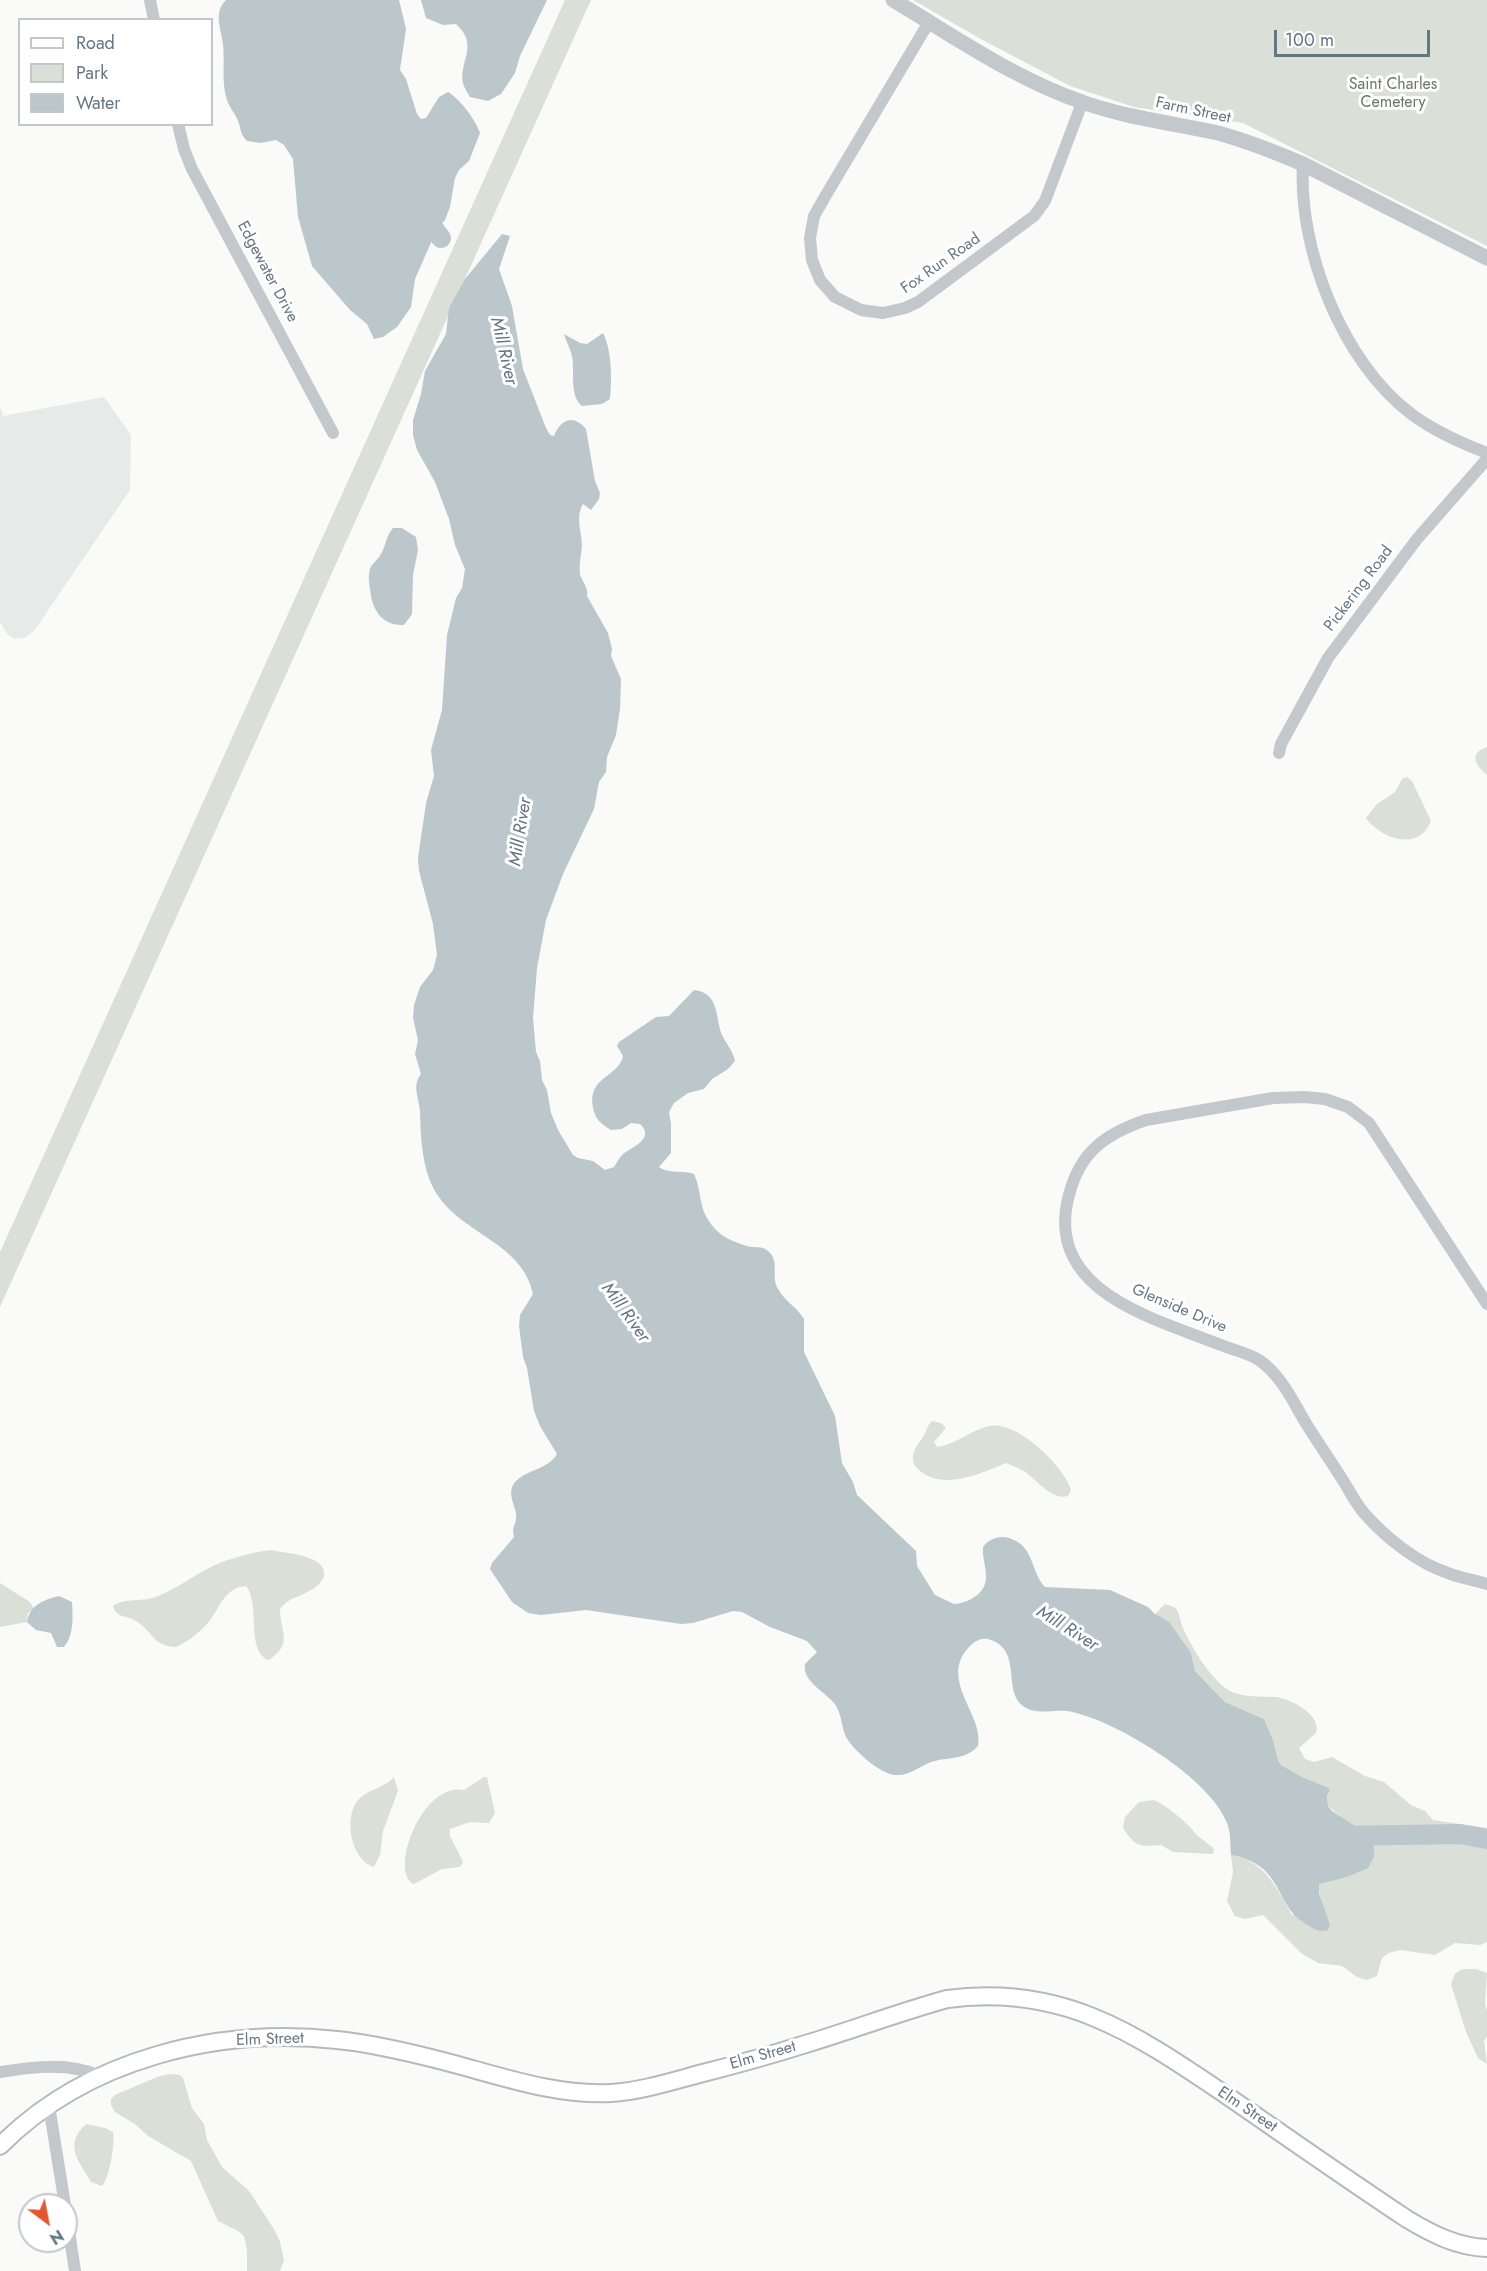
<!DOCTYPE html>
<style>
body{margin:0}
#map{position:relative;width:1487px;height:2271px;overflow:hidden;background:#fafaf8;font-family:Jost,sans-serif}
canvas{display:block}
.legend{position:absolute;left:18px;top:18px;width:195px;height:108px;box-sizing:border-box;background:#fff;border:2px solid #c1c8cd;margin:0;padding:8px 10px;list-style:none;font-size:18px;color:#657683}
.legend li{display:flex;align-items:center;gap:12px;height:30px}
.legend b{width:30px;border:2px solid #c1c8cd}
.north{position:absolute;left:18px;top:2193px;width:60px;height:60px;box-sizing:border-box;background:#fff;border:2px solid #c1c8cd;border-radius:50%;rotate:148deg;font-size:16px;font-weight:700;line-height:24px;text-align:center;color:#657683}
.north::after{content:'';display:block;margin:auto;width:21px;height:27px;background:#e4572e;clip-path:polygon(50% 0,100% 100%,50% 72%,0 100%)}
.scale{position:absolute;left:1274px;top:30px;width:156px;height:27px;box-sizing:border-box;border:3px solid #657683;border-top:0;padding-left:8px;font-size:18px;line-height:21px;white-space:nowrap;color:#657683;-webkit-text-stroke:4px #fff;paint-order:stroke}
</style>
<div id="map">
<canvas width="1487" height="2271"></canvas>
<ul class="legend">
<li><b style="height:8px;background:#fff"></b>Road</li>
<li><b style="height:16px;background:#dadfd7"></b>Park</li>
<li><b style="height:16px;background:#bbc7cb"></b>Water</li>
</ul>
<div class="north">N</div>
<div class="scale">100 m</div>
</div>
<script>
const ctx = document.querySelector('canvas').getContext('2d');
ctx.lineJoin = 'round';
function fillPath(path, color) { ctx.fillStyle = color; ctx.fill(path, 'evenodd'); }
function trace(path, color, width, dash) { ctx.strokeStyle = color; ctx.lineWidth = width; ctx.lineCap = dash ? 'butt' : 'round'; ctx.setLineDash(dash || []); ctx.stroke(path); }
function write(font, color, halo, rows, align = 'center') {
  ctx.font = font + ' Jost,sans-serif'; ctx.lineWidth = 6; ctx.setLineDash([]); ctx.textBaseline = 'middle'; ctx.strokeStyle = halo; ctx.fillStyle = color; for (const [text, x, y, turn = 0] of rows) {
    ctx.save(); ctx.translate(x, y); ctx.rotate((+turn || 0) * Math.PI / 180); ctx.textAlign = isNaN(turn) ? turn : align; if (halo) ctx.strokeText(text, 0, 0); ctx.fillText(text, 0, 0); ctx.restore();
  }
}
fillPath(new Path2D(`
 M104 397 131 435 130 490 34 631 24 638 15 639 7 634 0 622V407L3 416Z`), '#e8e9e9');
fillPath(new Path2D(`
 M565 0H591L0 1307V1252Z
 M913 0H1487V246L1243 123 1134 107 1070 86 979 38Z
 M1487 747V775C1476 766 1468 753 1487 747Z
 M1407 777 1412 781 1431 821C1419 852 1381 839 1366 818L1377 804 1395 792 1402 779Z
 M932 1421 941 1423 946 1428 934 1442 937 1447C958 1444 970 1430 990 1426 1017 1421 1064 1466 1071 1490L1068 1496C1052 1501 1036 1479 1024 1471 1019 1468 1012 1466 1006 1463 982 1473 941 1492 918 1469 907 1458 916 1447 923 1437 927 1431 927 1425 932 1421Z
 M270 1550C284 1553 328 1555 324 1576 322 1582 317 1587 311 1590 300 1597 289 1597 280 1609 280 1632 294 1643 269 1660 245 1652 261 1604 246 1586 223 1588 220 1609 207 1624 198 1634 188 1641 176 1647 152 1646 153 1631 136 1621 127 1615 117 1619 113 1606 126 1597 142 1603 158 1596 176 1589 190 1578 207 1569 225 1559 250 1553 270 1550Z
 M0 1583 30 1602 34 1609 28 1613 27 1622 0 1627Z
 M1165 1604C1170 1606 1174 1606 1177 1610 1180 1615 1180 1622 1183 1628 1191 1647 1212 1681 1230 1691 1245 1698 1260 1696 1276 1697 1291 1699 1322 1715 1316 1733L1299 1748 1305 1759 1314 1762 1332 1757 1365 1776 1384 1782 1411 1805 1425 1811 1433 1820 1487 1828V1942L1480 1945 1455 1943 1435 1955 1400 1950 1389 1953 1382 1958 1377 1976 1367 1980 1357 1977 1342 1966 1318 1963 1301 1953 1263 1915 1245 1919 1235 1916 1227 1901 1233 1872 1231 1855C1264 1860 1277 1888 1292 1915L1321 1899 1318 1886 1321 1882 1347 1877 1341 1817 1328 1806 1327 1796 1329 1793 1327 1787 1302 1777 1281 1765 1278 1760 1273 1740 1264 1719 1225 1702 1195 1671 1191 1653 1155 1614Z
 M394 1777 398 1791 383 1831 380 1855 374 1867C350 1860 343 1815 359 1799 370 1788 383 1789 394 1777Z
 M484 1777H487L495 1813 489 1823 470 1822 450 1829V1836L463 1862 460 1867 442 1869 414 1884C388 1873 422 1781 464 1790Z
 M1154 1800C1165 1805 1180 1817 1189 1826 1192 1829 1195 1834 1199 1837 1204 1841 1209 1844 1214 1849L1213 1854 1173 1852 1161 1845C1139 1847 1136 1847 1123 1828L1125 1817 1139 1802Z
 M1462 1969H1476L1487 1973 1485 2004 1487 2010V2036L1484 2041 1487 2064 1478 2058 1466 2032 1451 1984 1455 1974Z
 M169 2074 180 2075 183 2078 192 2108 204 2124 207 2140 222 2167 249 2191 274 2229 280 2242 284 2260 280 2271H247V2251L244 2236 238 2231 218 2221 191 2161 148 2136 135 2124 115 2112 111 2105V2099L115 2095 157 2077Z
 M86 2124 105 2128 113 2132C115 2144 110 2177 102 2186L91 2182C79 2161 63 2145 86 2124Z`), '#dadfd7');
fillPath(new Path2D(`
 M226 0H399L406 29 400 70 406 79 417 114 421 119 426 118 439 97 448 92C460 99 475 119 480 133L469 161 459 170 455 178 450 207 445 220 437 229 415 279 411 307 397 327 383 337 374 339 367 324 350 310 312 266 298 217 293 159 284 145 276 140 261 143 247 141C240 134 241 129 238 121 235 113 229 107 227 100 221 82 225 63 223 44 221 28 213 13 226 0Z
 M421 0H547L520 56 515 73 501 94 488 101 470 97C468 93 464 88 463 83 458 63 480 45 456 24L443 25 426 18Z
 M502 234 510 236 499 269 512 306 523 369 546 428 550 435 554 436C560 420 573 413 586 429L595 481 600 493 599 499 591 510 583 504C575 517 582 532 582 546 581 555 579 565 580 574 582 582 589 588 587 596L608 633 612 649 611 656 621 679 620 709 616 735 607 757 606 772 599 782 594 809 563 874 546 920 537 968 533 1018 536 1052 540 1061 542 1080 547 1090 551 1113 558 1130 573 1155 578 1158 593 1161 605 1170 614 1167C616 1164 619 1158 622 1155 631 1147 656 1139 640 1124L631 1123 622 1129 611 1130C601 1124 595 1119 593 1108 587 1076 618 1078 623 1056L617 1046 619 1042 656 1017 669 1016 694 990C720 993 715 1018 722 1035 727 1045 733 1051 735 1061L728 1069 712 1079 704 1089 688 1093 674 1103 669 1112 671 1124V1153L659 1167C668 1174 683 1170 694 1174 701 1188 699 1205 707 1218 718 1236 729 1240 747 1246 753 1248 760 1246 765 1249 781 1258 771 1275 777 1287 783 1300 797 1307 804 1319V1352L835 1416 842 1463 853 1482 857 1495 916 1551 917 1566 935 1595 954 1604C969 1603 987 1593 986 1576 986 1566 982 1557 983 1547 989 1539 999 1535 1009 1538 1035 1546 1030 1571 1045 1587L1110 1590 1148 1607 1155 1614 1169 1622 1191 1653 1195 1671 1225 1702 1264 1719 1273 1740 1278 1760 1281 1765 1302 1777 1327 1787 1330 1790 1327 1796 1328 1806 1332 1811 1358 1828 1374 1847V1857L1368 1868 1347 1877 1319 1884V1893L1330 1925 1328 1930C1322 1932 1317 1931 1311 1927 1283 1912 1286 1896 1268 1874 1259 1863 1244 1857 1231 1855 1230 1844 1231 1833 1227 1823 1210 1778 1118 1722 1072 1712 1060 1709 1048 1713 1036 1711 994 1704 1029 1650 988 1639 982 1638 977 1640 972 1644 935 1678 985 1714 978 1746 966 1760 947 1757 931 1762 920 1766 909 1776 896 1775 881 1775 853 1750 846 1737 841 1726 842 1713 834 1703 824 1691 802 1681 805 1664L817 1652 807 1641 770 1627 742 1612 733 1611 693 1623 681 1624 586 1610 541 1615 528 1613 512 1602 490 1569 492 1563 514 1537C512 1527 514 1528 516 1520 518 1509 508 1498 512 1487 521 1469 548 1471 557 1454L540 1426 534 1411 527 1368 523 1357 519 1326 520 1315 533 1294C523 1244 464 1234 439 1197 422 1174 421 1140 420 1113 420 1098 411 1087 421 1074L415 1054 418 1040 413 1018 414 1005 420 987 433 970 437 955 433 924 419 871 418 858 426 803 434 776 431 750 442 710 447 635 456 598 462 588 465 569 455 545 449 519 435 482 417 450 413 435V420L421 394 425 371 446 334 449 308 465 279Z
 M603 333C612 351 612 379 610 399L602 404 582 406C569 396 575 370 572 356 570 348 566 341 564 334L580 343 587 344Z
 M393 528H402L416 537 418 550 413 575 412 614 404 625C382 626 372 610 370 589 369 582 368 576 370 569 372 563 378 560 381 554 386 545 386 536 393 528Z
 M59 1596 72 1602C73 1616 74 1636 64 1647H57L51 1633 36 1630 27 1622C30 1605 43 1600 59 1596Z`), '#bbc7cb');
trace(new Path2D(`
 M421 212 441 238
 M1337 1836 1460 1834 1487 1839`), '#bbc7cb', 20);
const secondary = new Path2D(`
 M0 2146C86 2059 217 2027 337 2040 370 2043 403 2051 435 2059 492 2073 551 2096 611 2093 642 2091 673 2081 703 2073 739 2064 774 2054 809 2043 855 2029 900 2012 947 1999 1061 1984 1133 2032 1223 2093 1284 2135 1345 2178 1407 2219 1432 2234 1457 2247 1487 2248`);
trace(secondary, '#b3babf', 20);
trace(new Path2D(`
 M150 0 154 20
 M929 22 826 195 814 216 810 238 812 260 820 280 835 297 861 310 883 313 905 308 918 302 1034 216 1045 201 1082 103
 M178 124 184 149 192 169 333 433
 M1303 164C1298 249 1342 361 1410 413 1432 430 1461 443 1487 453
 M1279 753 1281 744 1328 658 1417 539 1487 459
 M1487 1304 1369 1123 1348 1107 1325 1099 1304 1097 1273 1098 1146 1120C1105 1134 1080 1152 1069 1195 1043 1291 1153 1318 1221 1345 1233 1350 1248 1353 1259 1360 1282 1376 1293 1402 1307 1425 1319 1444 1332 1463 1344 1482 1350 1492 1356 1504 1364 1513 1385 1537 1417 1563 1448 1573 1460 1578 1474 1580 1487 1584
 M0 2072C32 2067 69 2062 100 2076
 M49 2106 65 2205
 M66 2212 75 2271`), '#c3c8cc', 12);
trace(new Path2D(`
 M893 0C954 36 1016 80 1085 103 1128 118 1173 123 1218 133 1247 141 1275 152 1303 164L1487 258`), '#c3c8cc', 15);
trace(secondary, '#fff', 16);
write('16px', '#687a64', '#fff', [
 ["Saint Charles",1393,85],
 ["Cemetery",1393,103]
]);
write('16px', '#657683', '#fff', [
 ["Farm Street",1193,111,12],
 ["Fox Run Road",941,264,-35],
 ["Edgewater Drive",267,272,62],
 ["Pickering Road",1359,589,-53],
 ["Glenside Drive",1179,1309,23],
 ["Elm Street",270,2040,-2],
 ["Elm Street",763,2056,-16],
 ["Elm Street",1247,2110,34]
]);
write('italic 18px', '#60757c', '#fff', [
 ["Mill River",503,351,77],
 ["Mill River",521,832,-81],
 ["Mill River",625,1313,54],
 ["Mill River",1067,1629,32]
]);
</script>
